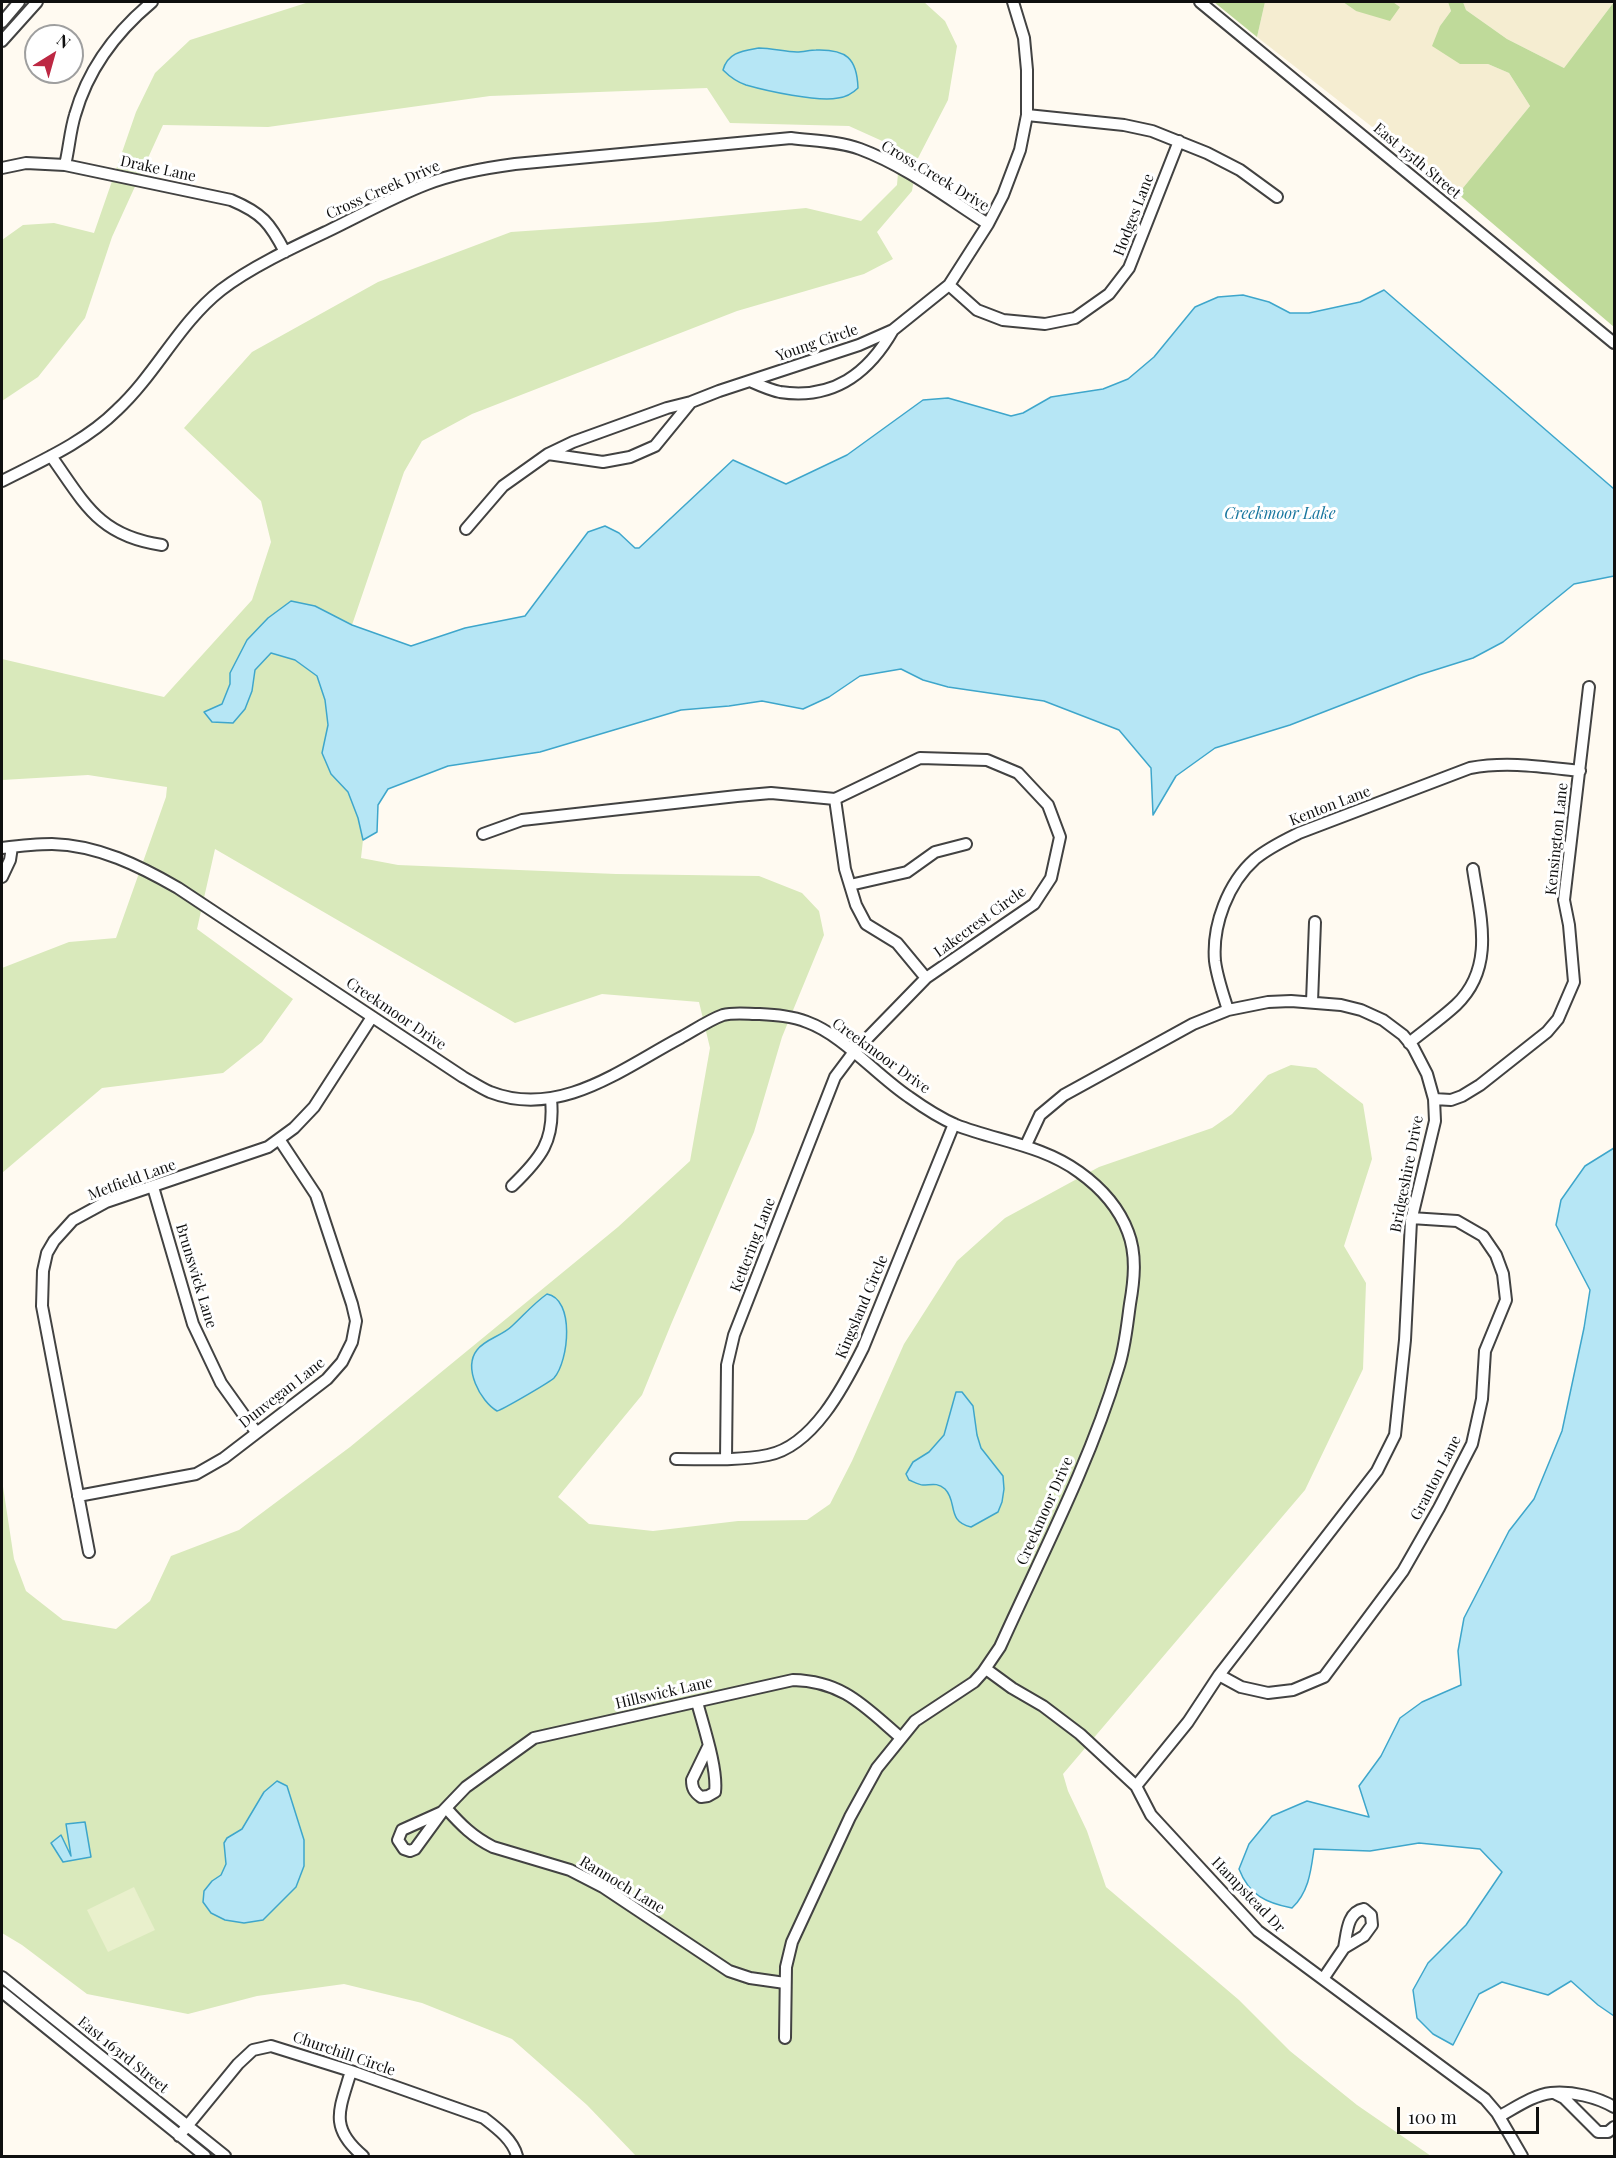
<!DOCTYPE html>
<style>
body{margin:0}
#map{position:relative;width:1616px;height:2158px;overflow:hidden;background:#fffaf1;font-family:"Playfair Display",serif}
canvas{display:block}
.frame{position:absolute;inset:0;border:3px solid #0f0f0f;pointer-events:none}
.north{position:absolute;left:24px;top:24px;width:60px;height:60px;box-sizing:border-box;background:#fff;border:2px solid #9f9f9f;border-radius:50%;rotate:37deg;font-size:16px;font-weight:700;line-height:24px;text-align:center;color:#0f0f0f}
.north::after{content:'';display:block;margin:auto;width:21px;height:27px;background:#bd2843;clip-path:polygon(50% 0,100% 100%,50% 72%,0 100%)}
.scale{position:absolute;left:1397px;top:2107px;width:142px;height:27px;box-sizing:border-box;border:3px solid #0f0f0f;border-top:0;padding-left:8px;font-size:18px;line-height:21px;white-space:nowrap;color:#0f0f0f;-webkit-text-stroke:4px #fff;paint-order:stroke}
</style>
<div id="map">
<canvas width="1616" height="2158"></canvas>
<div class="frame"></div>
<div class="north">N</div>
<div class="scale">100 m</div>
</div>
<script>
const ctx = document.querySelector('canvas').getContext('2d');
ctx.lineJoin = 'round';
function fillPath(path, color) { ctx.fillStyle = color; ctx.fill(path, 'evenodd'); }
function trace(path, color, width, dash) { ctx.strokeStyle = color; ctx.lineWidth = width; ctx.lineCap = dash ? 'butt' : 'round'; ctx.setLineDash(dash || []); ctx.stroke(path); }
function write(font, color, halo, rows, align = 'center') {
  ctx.font = font + ' "Playfair Display",serif'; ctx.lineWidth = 6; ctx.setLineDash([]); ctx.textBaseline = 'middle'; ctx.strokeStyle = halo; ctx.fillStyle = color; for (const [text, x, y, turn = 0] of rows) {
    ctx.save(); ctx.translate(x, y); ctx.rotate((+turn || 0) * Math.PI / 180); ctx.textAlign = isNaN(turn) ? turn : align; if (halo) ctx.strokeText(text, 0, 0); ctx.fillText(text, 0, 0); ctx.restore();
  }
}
fillPath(new Path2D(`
 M1265 2H1343L1356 11 1400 7 1393 2H1448L1451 11 1440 26 1460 64H1488L1509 73 1530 106 1458 194 1257 37Z
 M1463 2H1614L1564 68 1507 39 1466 10Z`), '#f5edd1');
fillPath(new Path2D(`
 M309 2H924L945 21 957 46 948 100 917 160 912 191 877 232 893 259 864 274 737 311 472 414 422 441 404 472 352 625 315 606 230 673V684L222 704 204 713 233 722 245 709 252 691 255 670 271 653 295 660 317 676 325 700 328 725 322 753 331 774 348 792 358 818 363 840 361 858 398 865 616 874 759 876 802 893 819 911 824 935 782 1037 754 1132 672 1322 642 1395 558 1497 589 1524 653 1531 738 1521 807 1520 830 1504 852 1461 904 1344 957 1261 1005 1218 1099 1167 1212 1128 1232 1114 1268 1075 1291 1065 1316 1068 1363 1104 1372 1159 1344 1246 1366 1283 1363 1369 1305 1490 1063 1774 1068 1791 1087 1831 1106 1887 1239 2000 1290 2051 1357 2105 1431 2156H636L587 2105 512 2039 422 2003 344 1984 257 1996 188 2014 87 1994 22 1945 2 1933V1480L14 1559 26 1591 63 1620 116 1629 150 1601 171 1556 239 1530 350 1447 618 1227 690 1161 710 1048 699 1002 602 994 515 1023 215 849 197 929 293 999 262 1042 223 1073 102 1088 2 1173V968L69 942 116 938 166 797 167 787 88 775 2 780V659L164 697 252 600 271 542 261 501 184 428 252 352 378 282 511 232 657 222 806 208 861 221 897 185 900 149 849 126 730 123 707 88 490 96 268 127 163 125 112 237 85 318 38 377 2 401V240L23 225 54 223 94 233 136 112 155 73 190 40Z`), '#d9e9bb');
fillPath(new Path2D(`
 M1214 2H1265L1257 37Z
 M1343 2H1393L1400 7 1390 21 1356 11Z
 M1448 2H1463L1466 10 1507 39 1564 68 1614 2V327L1458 194 1530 106 1509 73 1488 64H1460L1432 46 1440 26 1451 11Z`), '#bfda9a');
fillPath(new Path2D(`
 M134 1887 155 1930 108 1952 87 1910Z`), '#e9f0cc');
const water = new Path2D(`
 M759 48C772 48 785 52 797 52 803 52 810 50 816 50 846 49 857 58 858 88 852 94 847 97 838 98 817 102 767 91 746 85 737 82 729 76 723 70 728 52 743 51 759 48Z
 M1384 290 1614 489V576L1574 584 1503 642 1473 658 1419 675 1290 725 1215 748 1176 776 1153 815 1151 768 1119 730 1044 701 948 687 923 680 901 669 860 676 829 697 803 709 762 701 729 706 681 710 540 752 448 766 388 789 378 805 377 832 363 840 358 818 348 792 331 774 322 753 328 725 325 700 317 676 295 660 271 653 255 670 252 691 245 709 233 723 212 722 204 712 222 704 230 684V673L247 640 268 618 291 601 315 606 352 625 411 646 465 628 525 616 588 532 605 526 619 533 635 548H639L733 460 786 484 847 455 923 400 948 398 1011 416 1023 413 1051 397 1103 389 1128 379 1154 357 1195 307 1218 297 1243 295 1269 302 1290 313H1309L1360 302Z
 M1614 1148V2016L1598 2005 1571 1981 1548 1995 1502 1982 1479 1994 1453 2045 1433 2034 1417 2018 1413 1990 1428 1963 1466 1925 1502 1872 1480 1849 1419 1843 1370 1851 1314 1849C1311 1870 1309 1892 1292 1908 1266 1903 1249 1895 1239 1869L1249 1844 1272 1816 1307 1801 1369 1817 1359 1786 1381 1756 1400 1718 1422 1702 1461 1685 1458 1651 1464 1618 1509 1531 1534 1499 1562 1431 1584 1328 1590 1290 1556 1225 1561 1200 1585 1166Z
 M547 1294C575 1299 569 1361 554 1378 550 1382 502 1410 497 1411 480 1401 463 1368 477 1350 485 1339 502 1336 512 1326 524 1315 533 1304 547 1294Z
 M956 1392H962L973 1406 977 1435 981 1448 1003 1476 1004 1489 1002 1502 998 1512 971 1527C946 1521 958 1502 945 1489 937 1482 931 1485 923 1485 919 1485 912 1481 909 1480L906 1474 913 1462 929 1452 944 1435Z
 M277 1781 287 1786 304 1840V1866L296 1887 263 1920 244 1923 225 1920 211 1913 203 1902 204 1891 212 1881 221 1875 226 1864 224 1843 227 1838 242 1829 264 1792Z
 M85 1822 91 1857 63 1862 51 1843 61 1835 71 1856 66 1824Z`);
fillPath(water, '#b6e6f5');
trace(water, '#3ea6cb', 1.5);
const minor = new Path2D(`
 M1200 2 1614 343
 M2 22 19 2
 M2 41 37 2
 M1027 115 1124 125 1152 131 1207 153 1240 170 1277 197
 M65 165C69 149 70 131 75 115 88 69 116 32 152 2
 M2 168 26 163 65 165 231 200C262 213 270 223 285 252
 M949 285 977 310 1003 320 1045 324 1075 318 1109 294 1129 268 1179 141
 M750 381C759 385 770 390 780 392 833 400 868 374 893 330
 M548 454 603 462 630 457 655 446 691 402
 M51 456C85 504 99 536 162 545
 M2 481C41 461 85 442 117 410 156 374 179 323 221 290 251 267 294 247 328 231 361 215 393 197 427 184 455 173 485 168 515 164L791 138C814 141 838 141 860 149 906 166 947 198 988 224
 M466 529 503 486 548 454 573 442 667 408 691 402 719 391 859 345 893 330 949 285 988 224 1003 195 1020 150 1027 115V70L1024 38 1013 2
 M835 799 845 869 856 905 866 924 897 943 926 978
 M483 834 522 820 737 796 771 793 835 799 920 758 987 760 1018 773 1048 805 1060 837 1051 878 1034 904 926 978 853 1053 835 1077 734 1335 727 1365 726 1459
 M2 848C18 846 36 844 52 844 98 845 140 866 178 888L463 1077C472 1082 481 1088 490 1092 559 1119 622 1069 680 1038 693 1031 709 1020 723 1015 734 1012 748 1014 759 1014 775 1015 792 1016 807 1022 843 1035 876 1075 909 1097 923 1107 940 1118 956 1125 997 1141 1042 1145 1079 1172 1100 1187 1119 1208 1128 1232 1137 1255 1134 1281 1130 1304 1127 1325 1125 1349 1118 1369 1089 1465 1041 1556 1000 1647L983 1672 974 1682 915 1721 877 1768 850 1817 792 1942 786 1967 785 2038
 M2 877 10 860 12 847
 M850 885 907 872 935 852 966 844
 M1312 1002 1315 922
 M1228 1010C1223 994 1217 977 1215 961 1212 925 1228 883 1255 859 1268 848 1283 841 1299 833L1470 768C1507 761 1543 767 1580 771
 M1409 1043C1425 1030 1442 1018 1456 1005 1496 967 1480 916 1473 869
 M1434 1099 1451 1100 1462 1096 1480 1085 1547 1032 1558 1019 1574 982 1569 925 1564 900 1589 687
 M1026 1145 1040 1115 1064 1095 1193 1024 1228 1010 1268 1002 1291 1001 1341 1005 1361 1010 1383 1020 1403 1035 1413 1047 1427 1074 1434 1099 1435 1121 1411 1221 1405 1340 1395 1435 1377 1471 1219 1675 1188 1722 1136 1786
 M512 1186C541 1158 555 1141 551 1099
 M153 1187 193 1324 221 1383 256 1432
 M676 1459C706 1459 738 1461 768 1455 813 1446 844 1386 863 1348L954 1124
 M78 1496 196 1474 224 1458 327 1379 342 1362 352 1342 356 1321 352 1304 316 1195 279 1139
 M89 1552 42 1306 43 1271 47 1253 54 1241 73 1220 106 1202 268 1147 294 1128 314 1107 372 1017
 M986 1669 1012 1688 1043 1706 1080 1734 1136 1786 1151 1815 1258 1931 1485 2099 1497 2113 1522 2156
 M1219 1675 1241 1687 1268 1693 1293 1690 1324 1677 1403 1571 1439 1508 1472 1444 1482 1399 1485 1351 1506 1300 1503 1274 1496 1255 1483 1236 1457 1221 1411 1218
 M697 1702C703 1725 718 1769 715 1792L708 1796 701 1797C694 1792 692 1788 692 1780L708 1747
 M446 1808C461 1825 473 1837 493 1847L570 1870 603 1887 729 1971 750 1978 785 1983
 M442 1812 402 1830 398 1840 404 1849 410 1851 415 1849 442 1812 466 1787 534 1738 793 1680C843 1681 865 1707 900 1737
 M2 1977 225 2156
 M1323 1979 1344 1948 1364 1936 1372 1925 1371 1915 1364 1909C1347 1912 1347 1933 1344 1948
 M2 1992 205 2156
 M351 2071C340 2109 328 2127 363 2156
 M1556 2094 1564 2098 1598 2132H1608L1614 2127
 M1500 2116C1515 2108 1533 2095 1551 2093 1572 2091 1597 2097 1614 2107
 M179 2136 238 2064 253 2050 271 2046 351 2071 484 2118C497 2128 513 2140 517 2156`);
trace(minor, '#424242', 14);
trace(minor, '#fff', 10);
write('15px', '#0f0f0f', '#fff', [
 ["East 155th Street",1417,161,40],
 ["Drake Lane",158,169,12],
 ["Cross Creek Drive",935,176,31],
 ["Cross Creek Drive",383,190,-24],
 ["Hodges Lane",1134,215,-69],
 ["Young Circle",817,343,-19],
 ["Kenton Lane",1330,806,-21],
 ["Kensington Lane",1557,839,-84],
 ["Lakecrest Circle",980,922,-36],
 ["Creekmoor Drive",396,1014,34],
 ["Creekmoor Drive",881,1056,36],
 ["Bridgeshire Drive",1407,1174,-79],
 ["Metfield Lane",132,1180,-20],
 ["Kettering Lane",753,1245,-69],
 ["Brunswick Lane",196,1276,73],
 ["Kingsland Circle",862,1307,-67],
 ["Dunvegan Lane",282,1393,-38],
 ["Granton Lane",1436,1478,-63],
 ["Creekmoor Drive",1045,1511,-66],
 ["Hillswick Lane",664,1693,-13],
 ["Rannoch Lane",622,1885,31],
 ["Hampstead Dr",1248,1895,46],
 ["Churchill Circle",344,2054,19],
 ["East 163rd Street",123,2055,39]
]);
write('italic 16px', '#19779f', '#fff', [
 ["Creekmoor Lake",1280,514]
]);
</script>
